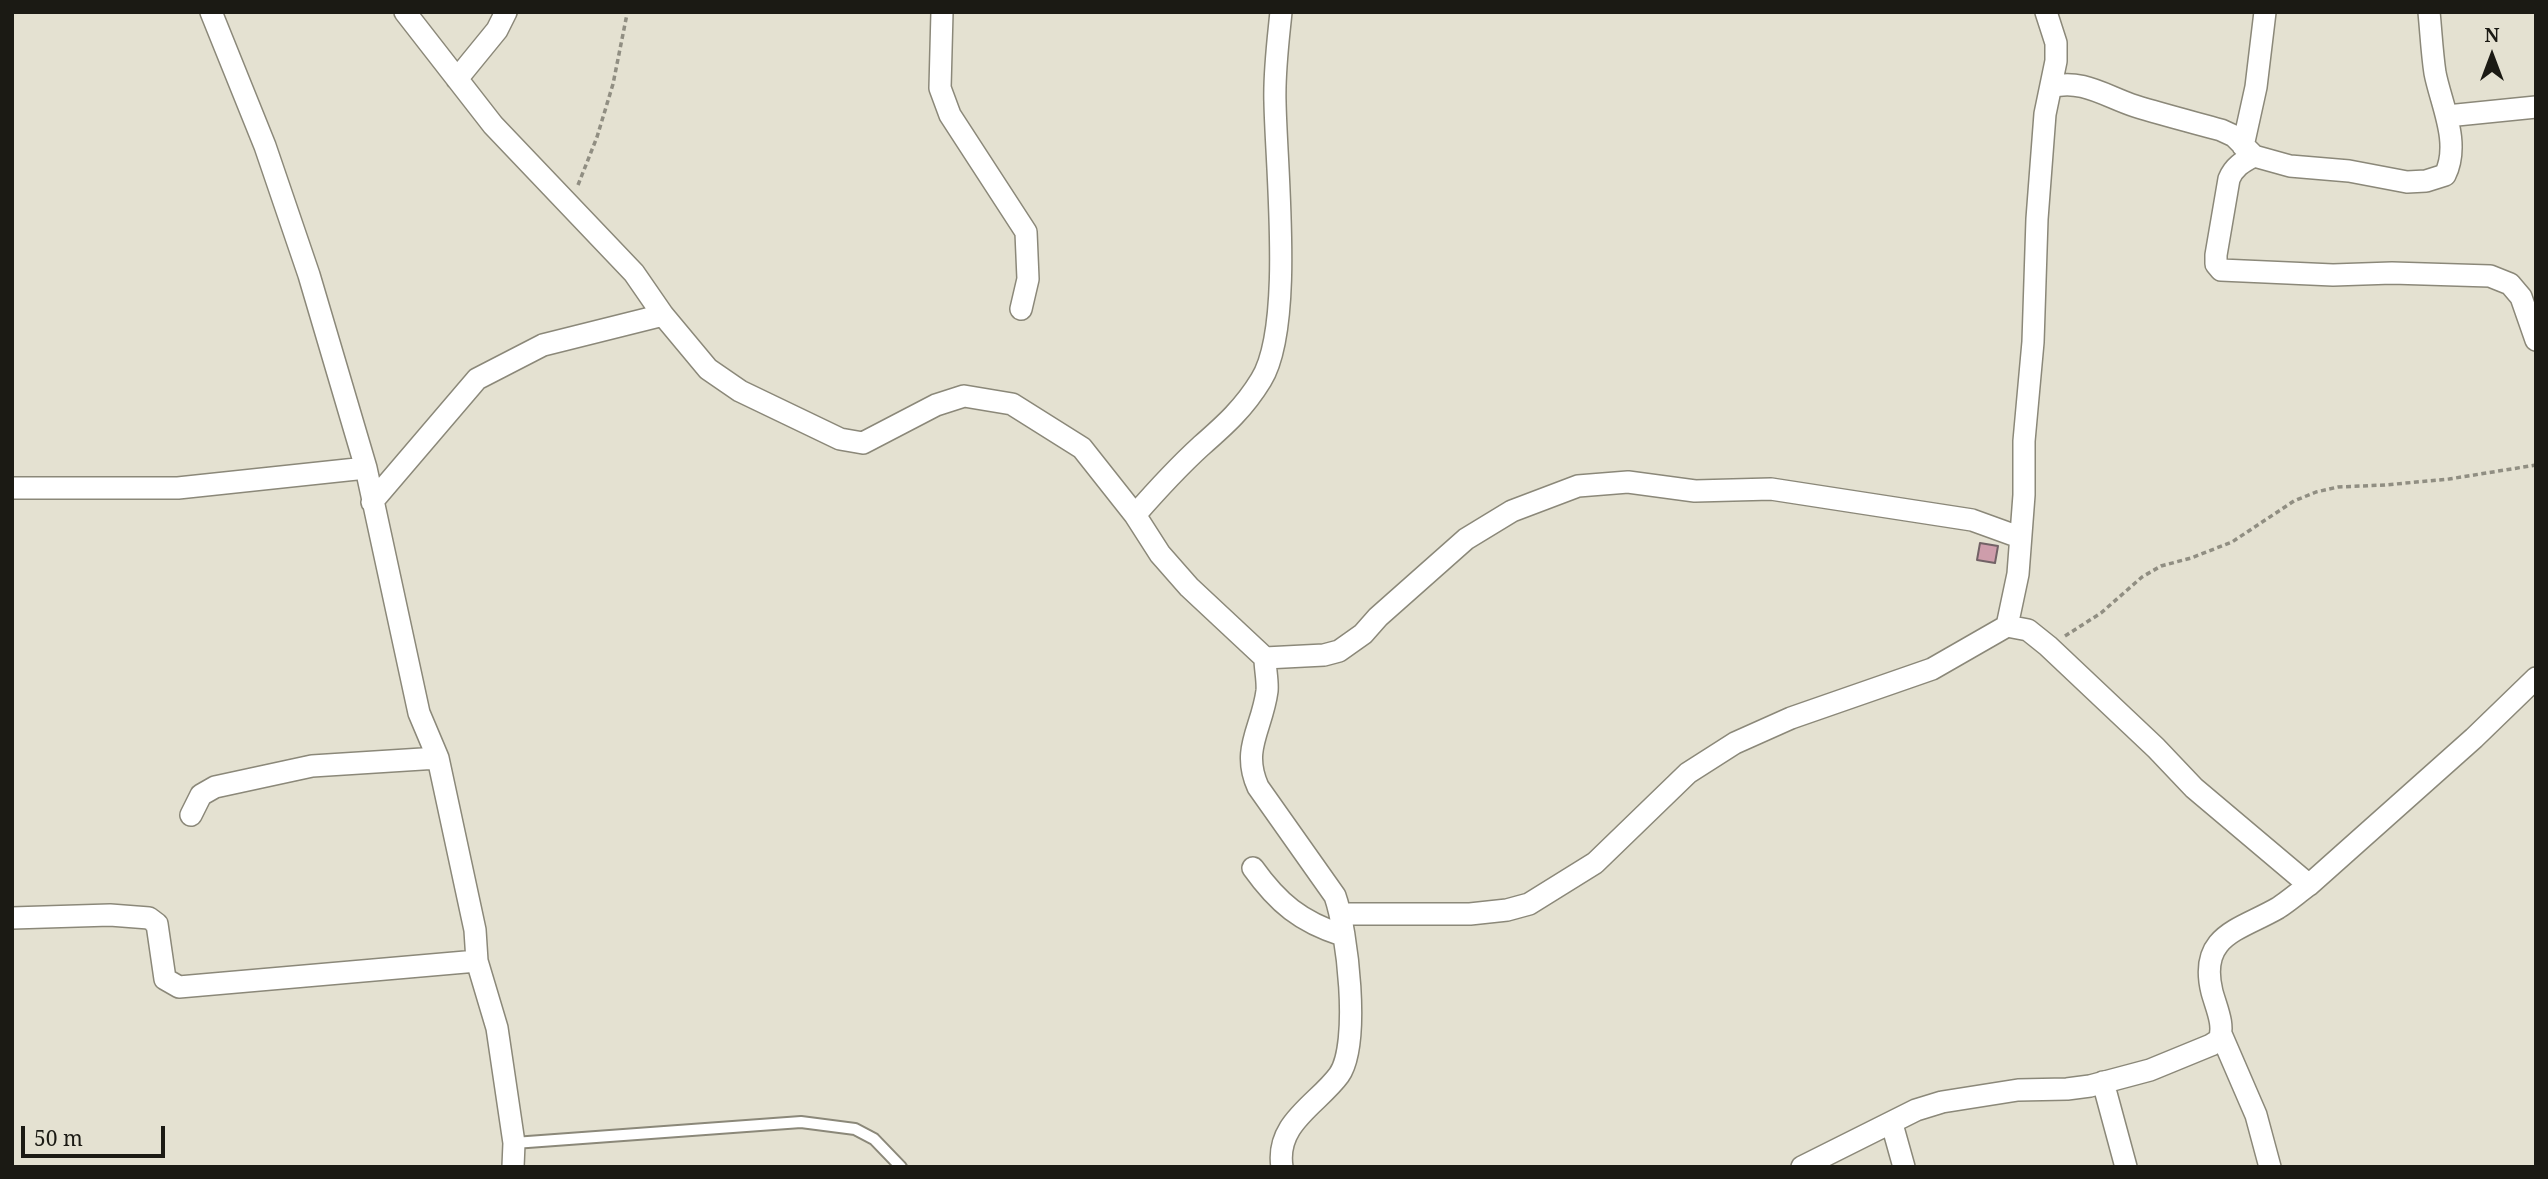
<!DOCTYPE html>
<style>
body{margin:0}
#map{position:relative;width:2548px;height:1179px;overflow:hidden;background:#e4e1d1;font-family:"Noto Serif",serif}
canvas{display:block}
.frame{position:absolute;inset:0;border:14px solid #1b1a14;pointer-events:none}
.north{position:absolute;left:2457px;top:21px;width:70px;height:70px;-webkit-text-stroke:5px #e4e1d1;paint-order:stroke;rotate:0deg;font-size:19px;font-weight:700;line-height:28px;text-align:center;color:#1b1a14}
.north::after{content:'';display:block;margin:auto;width:24px;height:32px;background:#1b1a14;clip-path:polygon(50% 0,100% 100%,50% 72%,0 100%)}
.scale{position:absolute;left:21px;top:1126px;width:144px;height:32px;box-sizing:border-box;border:4px solid #1b1a14;border-top:0;padding-left:9px;font-size:21px;line-height:24px;white-space:nowrap;color:#1b1a14;-webkit-text-stroke:5px #e4e1d1;paint-order:stroke}
</style>
<div id="map">
<canvas width="2548" height="1179"></canvas>
<div class="frame"></div>
<div class="north">N</div>
<div class="scale">50 m</div>
</div>
<script>
const ctx = document.querySelector('canvas').getContext('2d');
ctx.lineJoin = 'round';
function fillPath(path, color) { ctx.fillStyle = color; ctx.fill(path, 'evenodd'); }
function trace(path, color, width, dash) { ctx.strokeStyle = color; ctx.lineWidth = width; ctx.lineCap = dash ? 'butt' : 'round'; ctx.setLineDash(dash || []); ctx.stroke(path); }
const building = new Path2D(`
 M1980 543 1998 546 1995 563 1977 560Z`);
fillPath(building, '#ce9dab');
trace(building, '#726266', 2);
const service = new Path2D(`
 M514 1143 801 1122 855 1129 874 1139 901 1167`);
const minor = new Path2D(`
 M211 12 265 146 309 275 366 468 419 713 438 758 475 930 477 961 497 1028 514 1143 513 1167
 M405 12 493 125 634 273 663 315 708 369 740 391 840 439 863 443 936 405 964 396 1012 404 1082 448 1135 515 1160 554 1189 587 1265 658C1265 669 1268 681 1267 691 1262 729 1241 749 1258 787L1335 896C1347 930 1361 1044 1339 1075 1318 1104 1275 1123 1282 1167
 M942 12 940 88 950 115 1026 232 1028 279 1021 309
 M457 79 497 30 506 12
 M2051 87C2081 78 2107 97 2135 106 2164 115 2192 122 2221 130L2234 136 2254 156 2290 166 2349 171 2407 182 2426 181 2445 175C2461 143 2441 104 2435 73 2432 53 2431 32 2429 12
 M2447 116 2536 107
 M2243 146 2256 87 2265 12
 M2254 156C2242 162 2234 167 2229 179L2216 255V264L2221 270 2333 275 2392 273 2490 276 2510 284 2521 297 2536 340
 M12 488H178L366 468
 M372 502 477 379 543 345 663 315
 M1135 515C1156 491 1177 468 1201 446 1225 425 1244 408 1261 380 1294 327 1276 168 1275 102 1274 72 1278 42 1281 12
 M2007 626 2018 574 2024 495V441L2033 342 2037 219 2045 114 2056 61V43L2046 12
 M1265 658 1324 655 1339 651 1363 634 1378 617 1466 539 1512 511 1578 486 1628 482 1695 491 1771 489 1972 520 2019 537
 M191 815 201 795 215 787 312 766 438 758
 M1253 868C1278 903 1301 922 1342 935
 M1341 914H1470L1507 910 1529 904 1595 863 1688 773 1735 743 1791 718 1932 669 2007 626 2028 630 2048 646 2156 748 2194 788 2309 885
 M12 918 110 915 149 918 157 924 165 979 179 987 477 961
 M2221 1034 2256 1115 2270 1167
 M2103 1082 2126 1167
 M1892 1124 1904 1167
 M1802 1167 1916 1110 1942 1102 2018 1090 2067 1089 2090 1086 2150 1070 2211 1045 2219 1040C2225 1025 2216 1007 2212 992 2198 935 2240 930 2278 908 2289 901 2299 892 2309 885L2474 738 2536 678`);
trace(service, '#8b8879', 14);
trace(minor, '#8b8879', 24);
trace(new Path2D(`
 M578 185 597 137 613 84 627 14
 M2065 636 2101 613 2142 577 2161 566 2191 558 2232 542 2294 501 2316 492 2338 487 2385 485 2449 479 2536 465`), '#908e82', 3.5, [5, 3.5]);
trace(service, '#fff', 10);
trace(minor, '#fff', 21);
</script>
